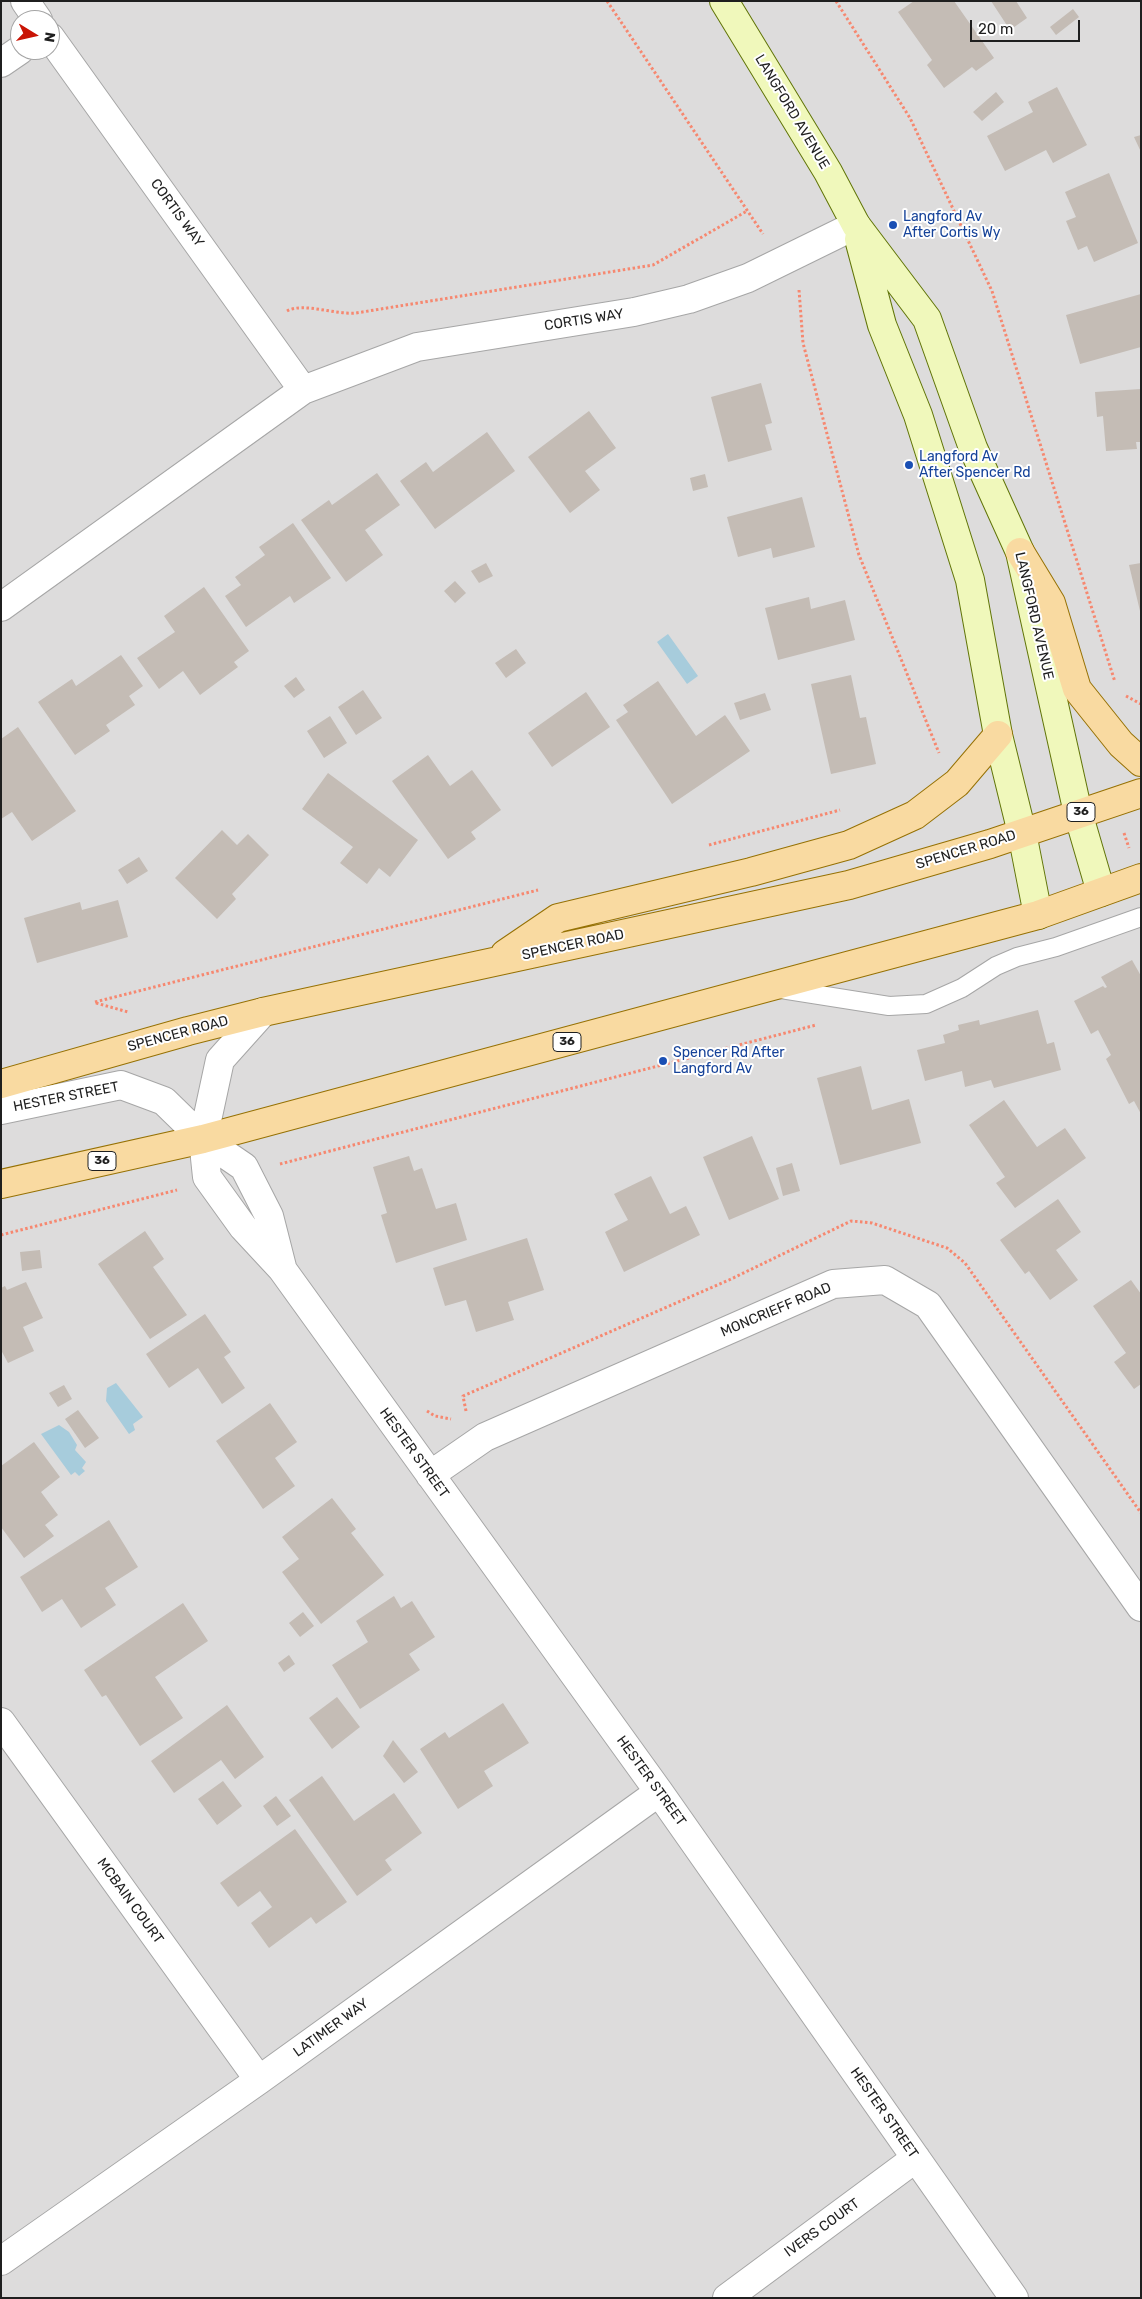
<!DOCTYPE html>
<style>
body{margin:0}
#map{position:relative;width:1142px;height:2299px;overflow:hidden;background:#f0ede6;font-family:Rubik,sans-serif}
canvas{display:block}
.frame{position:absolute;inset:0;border:2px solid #1f1f1f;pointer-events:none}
.north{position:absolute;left:10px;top:10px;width:50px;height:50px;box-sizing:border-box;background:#fff;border:1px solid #a5a5a5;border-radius:50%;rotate:99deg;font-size:14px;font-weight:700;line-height:20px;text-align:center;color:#1f1f1f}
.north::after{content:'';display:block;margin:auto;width:18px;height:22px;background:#c91405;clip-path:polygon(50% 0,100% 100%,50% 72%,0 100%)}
.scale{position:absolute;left:970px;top:20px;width:110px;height:22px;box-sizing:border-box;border:2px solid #1f1f1f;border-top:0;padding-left:6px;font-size:15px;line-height:18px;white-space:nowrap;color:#1f1f1f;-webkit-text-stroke:4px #fff;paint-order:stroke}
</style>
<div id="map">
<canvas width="1142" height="2299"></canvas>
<div class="frame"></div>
<div class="north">N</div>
<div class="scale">20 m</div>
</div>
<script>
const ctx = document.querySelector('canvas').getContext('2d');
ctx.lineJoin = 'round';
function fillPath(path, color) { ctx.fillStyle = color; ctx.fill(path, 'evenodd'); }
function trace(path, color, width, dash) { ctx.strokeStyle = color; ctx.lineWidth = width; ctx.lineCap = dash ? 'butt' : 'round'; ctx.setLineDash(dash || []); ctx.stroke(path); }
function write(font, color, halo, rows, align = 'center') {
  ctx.font = font + ' Rubik,sans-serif'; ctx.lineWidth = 4; ctx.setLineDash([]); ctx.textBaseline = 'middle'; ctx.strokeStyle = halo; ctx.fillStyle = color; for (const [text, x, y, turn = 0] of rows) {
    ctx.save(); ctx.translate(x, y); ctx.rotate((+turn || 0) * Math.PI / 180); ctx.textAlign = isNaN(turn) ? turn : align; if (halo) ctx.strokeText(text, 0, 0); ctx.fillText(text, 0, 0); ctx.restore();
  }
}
fillPath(new Path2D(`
 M1 1H1141V2298H1ZM20 20H50V50H20Z`), '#dddcdc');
fillPath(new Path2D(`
 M668 634 698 676 687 684 657 642Z
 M116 1383 143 1417 133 1424 135 1430 129 1434 106 1401 107 1388Z
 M59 1425 69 1432 77 1445 75 1450 86 1462 82 1468 85 1471 79 1476 75 1472 71 1475 41 1434Z`), '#a7ccdc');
fillPath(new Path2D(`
 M914 1H954L994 58 976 71 972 67 944 88 927 65 932 60 898 12Z
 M991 1H1016L1027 18 1010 30Z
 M1073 9 1079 17 1056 35 1050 27Z
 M1057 87 1087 145 1053 163 1046 150 1005 171 987 136 1033 112 1028 102Z
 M996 92 1004 102 982 121 973 112Z
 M1141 135V152L1134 137Z
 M1109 173 1138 243 1094 262 1087 246 1078 250 1066 221 1076 217 1065 192Z
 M1141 294V347L1080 364 1066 315Z
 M761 383 772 423 765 425 772 450 728 462 711 397Z
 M1141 389V442H1136L1137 449 1106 451 1103 416 1097 417 1095 392Z
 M589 411 616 448 585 471 600 490 570 513 528 457Z
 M487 432 515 471 435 529 400 481 426 462 433 472Z
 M377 473 400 505 365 530 383 555 346 582 301 520 329 500 332 505Z
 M705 474 708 487 693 491 690 478Z
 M802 497 815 547 773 558 771 548 738 557 727 517Z
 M293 523 331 578 294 603 290 596 246 627 225 596 241 585 235 577 265 555 259 547Z
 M486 563 493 576 479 583 471 571Z
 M1141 563V611H1140L1129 565Z
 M455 581 466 593 455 603 444 591Z
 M204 587 249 651 234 662 238 667 200 695 183 671 159 689 137 658 175 632 164 616Z
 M809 597 811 609 845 600 855 640 778 660 765 608Z
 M516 649 526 663 506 678 495 663Z
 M121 655 143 686 129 696 135 705 106 725 110 731 75 755 38 702 72 679 76 686Z
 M851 675 860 718 866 717 876 764 831 774 811 684Z
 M296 677 305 690 294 698 284 686Z
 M658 681 696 736 725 715 750 751 672 804 616 720 628 712 623 705Z
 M363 690 382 718 356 735 338 707Z
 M586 692 610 727 552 767 528 733Z
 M765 693 771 710 740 720 734 703Z
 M330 716 347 743 324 758 307 731Z
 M18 727 76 811 32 841 12 812 1 819V739Z
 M428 755 450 786 472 770 501 810 471 832 476 839 448 859 392 781Z
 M328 773 418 840 390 877 379 868 367 884 340 863 353 847 302 809Z
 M222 830 237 845 248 834 269 855 232 894 236 899 217 919 175 878Z
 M139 857 148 871 127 884 118 870Z
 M118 900 128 937 37 963 24 918 80 902 82 910Z
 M1132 960 1141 976V1114L1134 1101 1129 1104 1106 1059 1111 1055 1098 1030 1091 1034 1074 1001 1103 986 1105 988 1107 987 1101 977Z
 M1038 1010 1047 1044 1054 1042 1061 1070 994 1088 991 1080 965 1087 962 1071 925 1081 917 1050 945 1043 943 1035 959 1030 958 1025 979 1020 980 1025Z
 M861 1066 872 1110 909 1099 921 1143 840 1165 817 1078Z
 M1004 1100 1037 1147 1065 1128 1086 1158 1015 1208 996 1183 1005 1177 969 1125Z
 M752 1136 779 1199 729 1220 703 1157Z
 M409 1156 414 1171 422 1168 436 1209 456 1203 467 1240 396 1263 381 1215 387 1213 373 1167Z
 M792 1163 800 1191 783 1196 776 1168Z
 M651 1176 670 1214 686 1206 700 1235 624 1272 605 1232 628 1220 614 1194Z
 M1058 1199 1081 1232 1056 1250 1078 1280 1050 1300 1029 1271 1025 1274 1000 1240Z
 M145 1231 164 1259 153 1267 187 1315 150 1339 98 1264Z
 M527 1238 544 1290 508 1302 514 1320 476 1332 466 1300 445 1306 433 1268Z
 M40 1250 42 1268 22 1271 20 1252Z
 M1131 1280 1141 1294V1384L1134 1389 1114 1362 1126 1353 1093 1306Z
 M26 1282 43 1318 23 1327 34 1351 8 1363 1 1350V1288L5 1286 7 1290Z
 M205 1314 231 1352 224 1357 245 1388 222 1404 198 1368 169 1388 146 1354Z
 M64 1385 72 1399 58 1407 49 1393Z
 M270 1403 297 1442 275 1458 295 1486 263 1509 216 1441Z
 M78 1410 99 1438 85 1448 65 1419Z
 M34 1442 60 1477 41 1492 58 1515 45 1525 54 1536 24 1558 1 1527V1466Z
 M332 1498 356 1529 351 1533 384 1575 321 1624 282 1572 299 1559 282 1537Z
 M109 1520 138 1567 105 1588 116 1605 81 1628 62 1599 42 1612 20 1577Z
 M394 1596 401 1608 412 1601 435 1637 409 1654 420 1670 360 1709 332 1665 368 1642 356 1621Z
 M183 1603 208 1641 155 1677 183 1718 140 1746 106 1695 102 1697 84 1670Z
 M303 1612 314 1626 300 1637 289 1623Z
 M289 1655 295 1664 284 1672 278 1663Z
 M337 1697 360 1727 332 1749 309 1718Z
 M503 1703 529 1743 484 1771 493 1786 458 1809 420 1749 445 1732 449 1738Z
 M227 1705 264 1757 235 1779 221 1760 174 1793 151 1761Z
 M393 1740 418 1772 404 1783 383 1756Z
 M322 1776 354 1821 394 1793 422 1833 385 1860 392 1870 357 1896 289 1800Z
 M223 1781 242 1806 217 1825 198 1799Z
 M276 1796 291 1816 277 1826 263 1806Z
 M295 1829 347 1902 316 1924 311 1917 269 1948 251 1923 272 1907 260 1891 238 1907 220 1883Z`), '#c4bcb5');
const service = new Path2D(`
 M781 989 889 1006 926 1004 962 988 996 966 1017 957 1056 947 1141 917`);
const minor = new Path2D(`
 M25 1 38 20
 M50 37 303 390
 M1 63 20 50
 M1 607 303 390 417 347 634 312 689 299 748 278 856 225
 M263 1012 220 1060 203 1139 207 1177 243 1227 282 1269 659 1792 1014 2298
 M1 1110 121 1085 164 1101 203 1139 244 1167 269 1216 282 1267
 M430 1475 485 1437 833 1284 885 1280 928 1305 1141 1607
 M1 1722 259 2080
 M1 2261 259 2080 659 1792
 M727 2298 916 2158`);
const secondary = new Path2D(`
 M724 1 828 172 856 225 927 319 973 448 1020 552 1078 813 1101 892
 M859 239 882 325 918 415 970 580 998 735 1022 833 1038 915`);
const primary = new Path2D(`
 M1020 552 1051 603 1077 689 1121 744 1141 762
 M505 954 558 918 751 872 849 845 915 815 957 783 998 735
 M1 1084 188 1031 263 1012 849 885 990 844 1141 793
 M1 1184 203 1139 765 988 1038 915 1141 878`);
trace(service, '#a6a6a6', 20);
trace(minor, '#a6a6a6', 30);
trace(secondary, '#617508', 30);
trace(primary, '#967104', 30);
trace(new Path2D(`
 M607 1 763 234
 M836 1 910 118 992 291 1115 682
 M799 290 803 343 859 555 939 753
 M287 311C303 302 335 315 356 313L653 265 747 211
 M1126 696 1141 704
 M1124 833 1129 848
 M709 845 840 810
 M95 1002 538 890
 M96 1003 128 1012
 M280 1164 816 1025
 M1 1235 177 1190
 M427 1411 435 1416 451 1419
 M466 1411 463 1396 729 1280 851 1221 872 1223 947 1248 965 1263 1141 1513`), '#f68870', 3, [2.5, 2.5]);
trace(service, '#fff', 18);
trace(minor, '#fff', 28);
trace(secondary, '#f0f8bb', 28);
trace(primary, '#f9daa1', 28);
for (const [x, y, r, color] of [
 [893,225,5,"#1a4fb4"],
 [909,465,5,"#1a4fb4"],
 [663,1061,5,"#1a4fb4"]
]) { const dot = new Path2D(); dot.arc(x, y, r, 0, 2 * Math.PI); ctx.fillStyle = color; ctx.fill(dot); trace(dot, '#fff', 2); }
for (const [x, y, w] of [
 [1081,812,28],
 [567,1042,28],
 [102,1161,28]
]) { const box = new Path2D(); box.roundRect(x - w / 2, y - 9.5, w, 19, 4); ctx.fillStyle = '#fff'; ctx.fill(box); trace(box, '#1f1f1f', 1); }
write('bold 12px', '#1f1f1f', null, [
 ["36",1081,812],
 ["36",567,1042],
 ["36",102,1161]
]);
write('14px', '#1f1f1f', '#fff', [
 ["LANGFORD AVENUE",792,112,59],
 ["CORTIS WAY",177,213,54],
 ["CORTIS WAY",584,320,-9],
 ["LANGFORD AVENUE",1034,616,77],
 ["SPENCER ROAD",966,850,-17],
 ["SPENCER ROAD",573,945,-12],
 ["SPENCER ROAD",178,1034,-15],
 ["HESTER STREET",66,1097,-11],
 ["MONCRIEFF ROAD",776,1310,-23],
 ["HESTER STREET",414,1453,54],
 ["HESTER STREET",651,1781,54],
 ["MCBAIN COURT",130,1901,54],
 ["LATIMER WAY",331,2028,-36],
 ["HESTER STREET",884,2113,55],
 ["IVERS COURT",822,2228,-36]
]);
write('14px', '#164399', '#fff', [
 ["Langford Av",903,217],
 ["After Cortis Wy",903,233],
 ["Langford Av",919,457],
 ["After Spencer Rd",919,473],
 ["Spencer Rd After",673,1053],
 ["Langford Av",673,1069]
], 'left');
</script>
